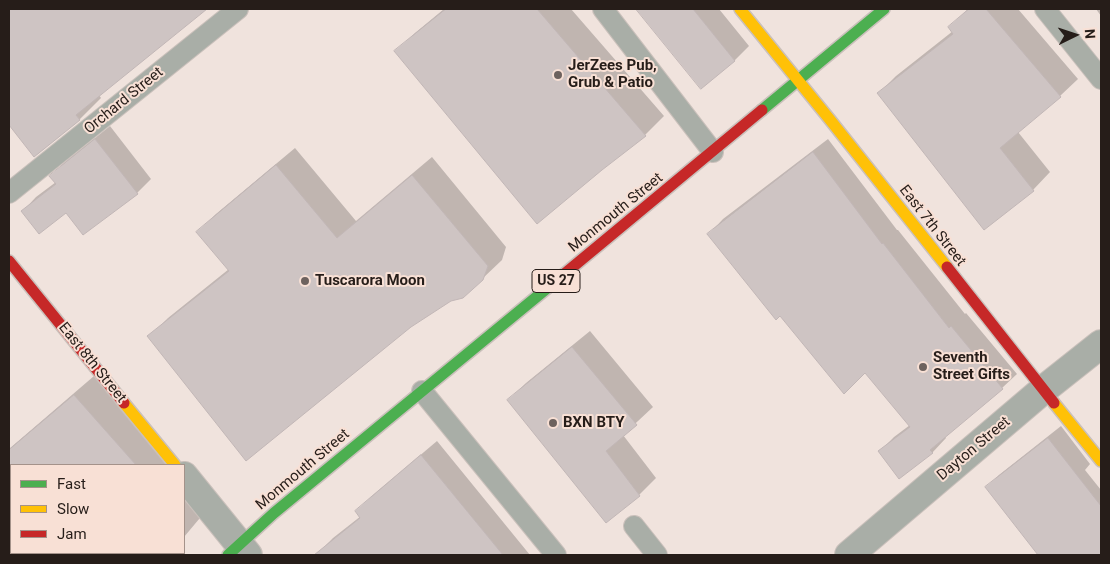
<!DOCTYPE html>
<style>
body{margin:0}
#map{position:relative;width:1110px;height:564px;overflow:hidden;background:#f0e3dd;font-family:Roboto,sans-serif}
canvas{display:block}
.frame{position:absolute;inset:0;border:10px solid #261d19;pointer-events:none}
.legend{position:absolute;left:10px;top:464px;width:175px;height:90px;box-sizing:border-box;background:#f8e0d5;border:1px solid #a4928a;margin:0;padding:6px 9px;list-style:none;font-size:15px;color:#261d19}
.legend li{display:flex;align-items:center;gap:10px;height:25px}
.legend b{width:25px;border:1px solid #a4928a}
.north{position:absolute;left:1050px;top:10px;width:50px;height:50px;-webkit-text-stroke:4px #f8e0d5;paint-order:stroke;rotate:86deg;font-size:14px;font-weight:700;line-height:20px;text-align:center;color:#261d19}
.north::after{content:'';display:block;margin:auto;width:18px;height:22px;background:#261d19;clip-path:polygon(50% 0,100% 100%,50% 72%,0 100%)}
</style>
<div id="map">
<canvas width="1110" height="564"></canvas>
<div class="frame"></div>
<ul class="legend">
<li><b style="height:6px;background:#4caf50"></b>Fast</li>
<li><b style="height:6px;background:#ffc107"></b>Slow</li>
<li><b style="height:6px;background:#c62828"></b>Jam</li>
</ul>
<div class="north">N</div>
</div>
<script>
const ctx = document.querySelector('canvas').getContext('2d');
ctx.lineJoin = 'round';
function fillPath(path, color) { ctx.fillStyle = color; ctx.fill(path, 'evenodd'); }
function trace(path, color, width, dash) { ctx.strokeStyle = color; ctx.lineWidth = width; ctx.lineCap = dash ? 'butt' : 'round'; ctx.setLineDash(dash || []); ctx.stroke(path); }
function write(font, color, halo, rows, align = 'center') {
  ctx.font = font + ' Roboto,sans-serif'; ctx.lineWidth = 4; ctx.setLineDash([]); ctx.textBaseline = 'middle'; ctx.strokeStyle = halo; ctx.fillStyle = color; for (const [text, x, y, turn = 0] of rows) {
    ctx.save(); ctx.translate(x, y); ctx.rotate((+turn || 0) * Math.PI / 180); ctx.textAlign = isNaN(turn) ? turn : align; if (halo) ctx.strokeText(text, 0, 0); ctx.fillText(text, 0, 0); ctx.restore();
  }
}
fillPath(new Path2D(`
 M9 9H205L99 95 101 98 79 120 35 156 9 123Z
 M444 9H571L664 116 645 135 396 52 415 33Z
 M638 9H719L749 46 735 60 701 87Z
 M968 9H1018L1078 79 1060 96 1018 132 1050 172 1033 190 879 93 896 76 953 31 950 27Z
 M1096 9H1101V16Z
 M110 126 151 179 137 193 83 233 67 211 22 212 36 197 56 182 51 176 65 162Z
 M828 139 897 230H898L965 314 966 313 1017 374 1002 388 945 436 946 438 932 453 880 451 894 437 910 425 865 371 780 314 709 234 723 219Z
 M295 148 356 221 432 157 506 247 502 260 482 279 149 337 168 318 229 269 198 232 216 214Z
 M590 331 653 407 623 435 656 478 639 495 509 400 526 383Z
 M94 376 174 465H11V553H170L168 555H9V449Z
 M1061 426 1090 464 1085 470 1101 490V555H1039L987 487 999 475Z
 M437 441 530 555H320L318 553 333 538 361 516 357 511 372 496Z
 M184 476 210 506 184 537Z`), '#0003');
const building = new Path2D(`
 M9 9H207L76 115 80 120 34 157 9 125Z
 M446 9H537L646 136 602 170 537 224 394 51Z
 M636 9H693L735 61 701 89Z
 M969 9H986L1061 97 1000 148 1034 191 984 230 877 93 953 34 948 27Z
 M95 139 138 194 83 235 66 213 39 234 21 211 56 184 49 176Z
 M813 152 882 244 883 243 949 328 951 326 1003 389 930 450 933 453 899 479 878 451 910 427 865 373 844 394 780 316 776 320 707 234Z
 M276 165 337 238 412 175 488 266 483 280 463 298 451 301 411 327 246 461 147 336 229 271 196 232Z
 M572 347 637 425 606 451 640 496 606 523 507 400Z
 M74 395 136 465H9V450Z
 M1048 438 1101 506V555H1038L985 487Z
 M421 455 503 555H314L360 518 355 511Z`);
fillPath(building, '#cec4c3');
trace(building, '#c1b6b6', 1);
const lane = new Path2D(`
 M603 9 713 152
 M1045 9 1101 79
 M9 193 238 9
 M422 391 556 555
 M634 526 657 555`);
const street = new Path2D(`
 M184 476 248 555
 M849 555 1043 390 1101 344`);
const fast = new Path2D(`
 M762 110 884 9
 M228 555 274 513 551 285`);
const slow = new Path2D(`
 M740 9 831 121 947 267
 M124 403 175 465
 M1054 403 1101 461`);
const jam = new Path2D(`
 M9 261 124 403
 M947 267 1054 403
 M551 285 762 110`);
trace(lane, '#cac0bb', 22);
trace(street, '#cac0bb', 30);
trace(fast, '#cac0bb', 14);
trace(slow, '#cac0bb', 14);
trace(jam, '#cac0bb', 14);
trace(lane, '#a9aea7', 20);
trace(street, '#a9aea7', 28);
trace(fast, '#4caf50', 11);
trace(slow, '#ffc107', 11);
trace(jam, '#c62828', 11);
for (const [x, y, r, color] of [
 [558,75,5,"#6d625e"],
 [305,281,5,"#6d625e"],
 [923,367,5,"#6d625e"],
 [553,423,5,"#6d625e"]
]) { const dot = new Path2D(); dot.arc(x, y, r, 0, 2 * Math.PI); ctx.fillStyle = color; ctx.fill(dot); trace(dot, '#f8e0d5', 2); }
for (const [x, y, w] of [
 [556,281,48]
]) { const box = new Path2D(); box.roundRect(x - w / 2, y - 11.5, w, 23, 4); ctx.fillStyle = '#f8e0d5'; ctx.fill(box); trace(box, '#261d19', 1); }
write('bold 14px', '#261d19', null, [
 ["US 27",556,281]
]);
write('bold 15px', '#261d19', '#f8e0d5', [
 ["JerZees Pub,",568,66],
 ["Grub & Patio",568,83],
 ["Tuscarora Moon",315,281],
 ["Seventh",933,358],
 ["Street Gifts",933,375],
 ["BXN BTY",563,423]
], 'left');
write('15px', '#261d19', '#f8e0d5', [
 ["Orchard Street",124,101,-39],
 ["Monmouth Street",616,213,-39],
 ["East 7th Street",932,226,52],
 ["East 8th Street",92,363,51],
 ["Dayton Street",974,449,-40],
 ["Monmouth Street",303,470,-40]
]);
</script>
